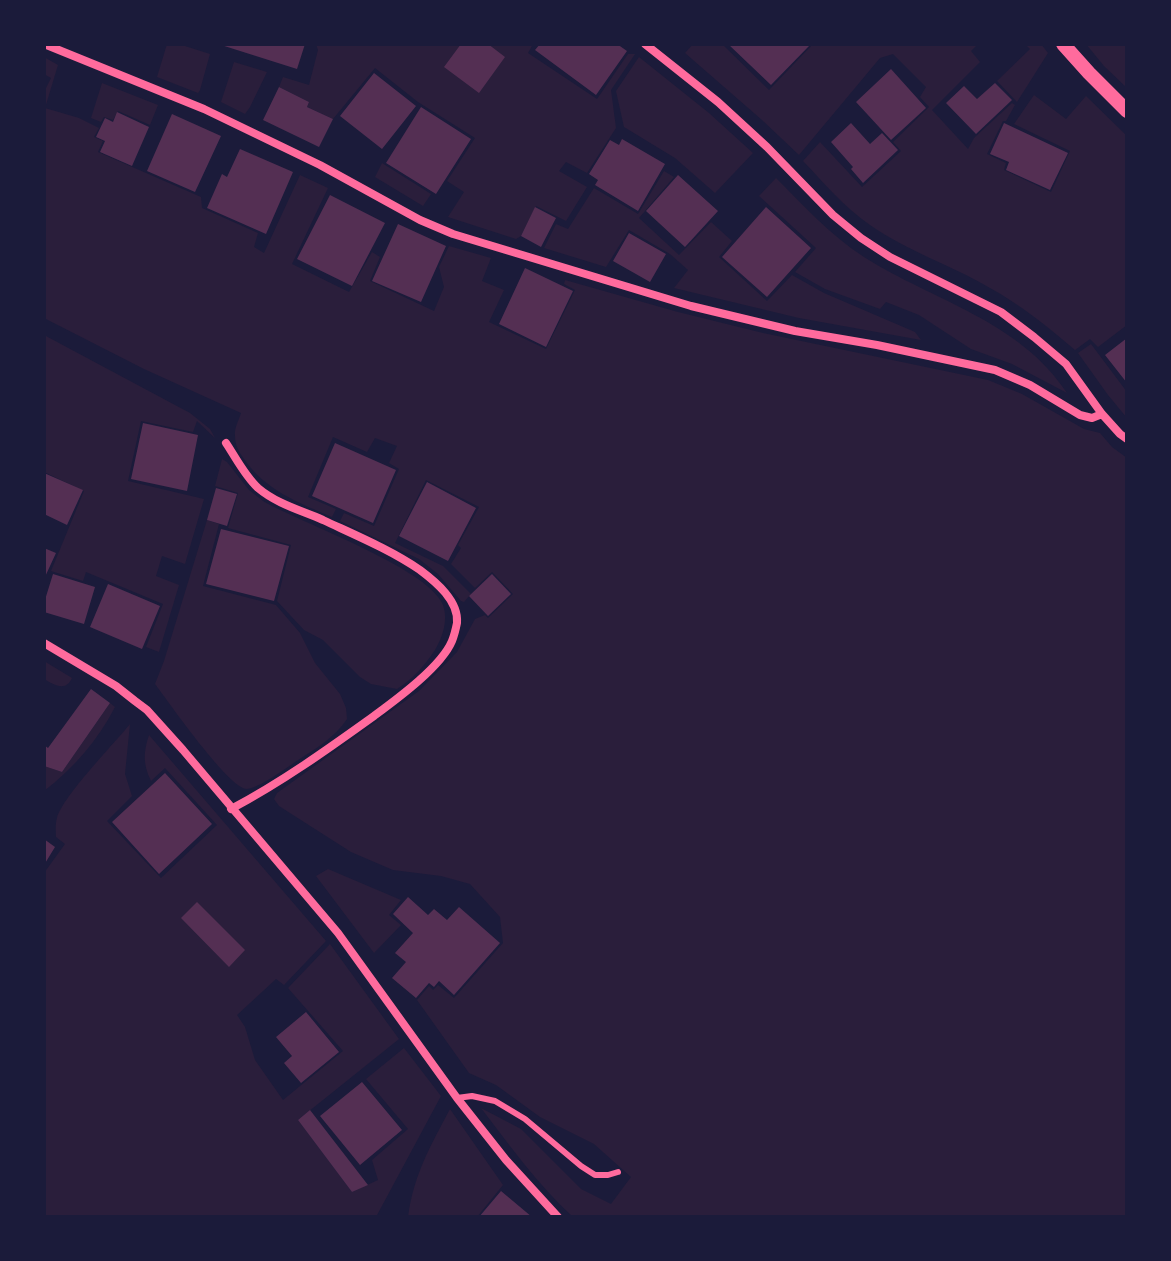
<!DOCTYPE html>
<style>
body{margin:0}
#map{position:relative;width:1171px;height:1261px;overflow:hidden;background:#1b1b3a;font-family:"Alegreya Sans",sans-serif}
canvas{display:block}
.frame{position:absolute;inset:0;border:46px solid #1b1b3a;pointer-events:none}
</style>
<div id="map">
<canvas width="1171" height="1261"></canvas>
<div class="frame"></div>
</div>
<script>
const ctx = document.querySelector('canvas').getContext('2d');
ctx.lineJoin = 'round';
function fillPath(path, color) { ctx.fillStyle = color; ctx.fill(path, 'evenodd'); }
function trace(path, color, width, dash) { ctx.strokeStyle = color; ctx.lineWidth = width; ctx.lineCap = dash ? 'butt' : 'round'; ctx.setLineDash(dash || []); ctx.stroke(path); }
fillPath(new Path2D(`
 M167 44H185V46L210 54 200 90 198 93 157 77Z
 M316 44H533L528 53 597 99 628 54H635L611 90 616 128 587 173 566 162 559 171 587 187 566 221 536 206 521 236 516 239 448 217 464 192 447 181 475 138 418 102 375 68 333 119 307 107 309 102 279 87 283 77 309 85 318 50Z
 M693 44H722L769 90 813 44H978L971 51 980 62 932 110 968 149 974 138 1012 103 1015 105 1006 121H1003L987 154 1006 163 1004 170 1051 192 1070 151 1014 124 1034 95 1066 119 1086 96 1127 136V308L1125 310 1127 325 1098 347 1090 339 1075 350C1048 327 1021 305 990 288 951 265 907 251 870 225 844 207 824 183 803 161L820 142 862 187 901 151 893 142 929 107 920 97 926 87 893 54 880 58 799 155 762 120 685 53Z
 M1025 44H1041L1048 53 1017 102 997 81 1030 49Z
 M1086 44H1127V88L1104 66Z
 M44 57 58 65 45 108 79 118 99 128 94 137 103 141 98 152 201 197 202 208 258 233 254 247 264 253 300 175 328 188 292 264 349 292 372 252 380 257 370 281 434 311 444 287 439 267 449 246 491 258 482 281 504 290 489 322 546 349 575 290 564 284 565 280 678 312 763 333 988 380 1022 394 1084 429 1100 433 1112 447 1127 458V1217H573C538 1185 510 1146 481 1108L521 1129 581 1189 611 1204 631 1177 594 1144 540 1117 496 1085 469 1073 417 1000 429 986 433 990 438 985 454 998 503 943 500 917 470 884 441 876 393 870 351 852 279 806 274 799 277 793 419 691 457 652 475 619 485 615 488 618 513 594 492 572 475 588 451 564 461 548 458 545 479 507 426 480 395 543 443 566 471 594 464 602 461 601 438 574 419 559 340 521 344 513 374 526 399 469 389 463 397 446 375 438 367 452 333 437 308 497 336 509 332 517C299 503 265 490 244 459 239 452 235 445 235 436 234 428 239 420 241 413L144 369 44 318V92L51 78 44 74Z
 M639 57 709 113 753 153 715 193 675 158 624 127 616 91Z
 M234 62 267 72 250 107 245 114 221 102Z
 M102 83 158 105 150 125 118 111 113 120 104 117 101 122 91 118Z
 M382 163 431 194 423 206 375 177Z
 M664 171 674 177 639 218 679 255 711 222 732 241 719 257 767 301 792 275 824 293 915 332 921 340 799 318 674 288 688 270 670 254 629 230 606 267 544 248 556 224 568 229 594 188 638 214Z
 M776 178C804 206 830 235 864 257 933 301 1019 320 1067 393L1012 364 971 349 919 315 886 302 880 309 825 289 795 272 816 248 759 196Z
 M44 335 190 413 210 429 215 438 197 421 193 432 141 421 128 481 204 499 185 564 162 556 156 576 179 585 159 652 146 647 163 604 86 572 83 581 51 571 84 491 44 472Z
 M1091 344 1127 392V418L1108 395 1078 353Z
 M222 459 227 462 249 490 263 501C301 523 425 567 442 603 449 618 443 637 435 650 425 665 413 679 397 689L371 684 360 677 323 640 304 630 277 601 291 545 228 528 238 493 215 486Z
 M207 520 219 524 203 586 276 605 300 633 315 663 340 694 346 708 347 719C335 738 313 750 295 762 285 769 259 788 247 789 229 789 168 701 155 684L164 661Z
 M44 661 72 678C66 692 54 685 44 679Z
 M110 703 115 707C98 740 74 768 44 791V766L62 772Z
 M130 724 125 774 132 796 107 821 161 878 217 825 165 768 151 781C143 764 143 753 149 735L326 941 284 985 276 979 237 1015 245 1027 255 1060 283 1100 343 1051 288 988 330 944 399 1039 298 1120 352 1192 378 1180 372 1160 408 1129 366 1079 404 1048 441 1096 376 1217H44V873L65 844 56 837C56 832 55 824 57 818 63 796 114 744 130 724Z
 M328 869 401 900 389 915 401 925 374 953 316 876Z
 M450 1109 503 1185 477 1217H408C414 1174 430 1147 450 1109Z`), '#2a1e3b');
fillPath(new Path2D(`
 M218 44H305L297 69Z
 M461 44H488L505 57 479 93 444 67Z
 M540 44H617L627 51 596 95 535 50Z
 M728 44H807L809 46 771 85Z
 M891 69 926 108 891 140 856 102Z
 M374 73 416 106 382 149 340 116Z
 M995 83 1012 100 976 134 946 103 964 86 977 99Z
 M279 87 309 102 307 107 333 119 319 147 263 120Z
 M421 107 471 139 436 194 386 163Z
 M117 112 149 127 132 166 100 152 105 141 96 137 105 118 113 122Z
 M172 114 221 136 195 192 147 171Z
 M851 123 870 144 882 133 898 150 863 183 851 169 853 167 831 142Z
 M1004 123 1068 153 1050 190 1006 170 1009 162 990 154Z
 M622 139 665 164 638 211 595 185 598 180 589 174 610 140 619 145Z
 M240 149 293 172 266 234 207 208 222 174 227 177Z
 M678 175 718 211 685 247 646 211Z
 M330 195 385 223 352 286 297 259Z
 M535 207 556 218 541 247 521 236Z
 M766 207 811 248 767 297 722 257Z
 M398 224 446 246 421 302 372 281Z
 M629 233 666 254 650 282 613 261Z
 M525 268 573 291 546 347 499 324Z
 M1127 338V383L1105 355Z
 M143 423 198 435 187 491 131 479Z
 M335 443 396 470 373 523 312 496Z
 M44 473 83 490 67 525 44 514Z
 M427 482 476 508 448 561 399 536Z
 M216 488 237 494 227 526 207 520Z
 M221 529 289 546 274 601 206 584Z
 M44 548 56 553 44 579Z
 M53 574 95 587 84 624 44 612V603Z
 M492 574 511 594 488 616 469 596Z
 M108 584 160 606 142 649 90 627Z
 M91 689 110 703 62 772 44 766V745L48 748Z
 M165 773 212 824 159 874 112 822Z
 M44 839 55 847 44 865Z
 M408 897 428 915 434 909 447 920 459 907 500 943 454 995 439 981 434 987 429 983 416 998 392 978 406 962 395 953 413 933 393 914Z
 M197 902 245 950 229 967 181 918Z
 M306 1012 339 1052 301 1083 284 1063 292 1056 276 1037Z
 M362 1082 402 1130 360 1165 320 1116Z
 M310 1110 368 1185 352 1192 298 1120Z
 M501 1191 532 1217H479Z`), '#542f53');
trace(new Path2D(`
 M457 1098 472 1096 495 1101 525 1119 581 1166 595 1175H608L618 1172`), '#ff6b9d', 6);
trace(new Path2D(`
 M44 44 204 109 320 165 420 220 453 234 691 306 795 331 877 345 995 370 1030 385 1080 415 1092 418 1102 414
 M645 44 718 102 767 147 833 215 861 238 890 257 1001 312 1034 337 1066 364 1102 414 1120 434 1127 439
 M226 443C236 458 245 476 258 488 277 504 300 510 323 520 355 535 391 550 420 570 436 582 459 601 457 623 456 628 454 636 452 641 441 667 397 699 374 716 328 749 282 782 231 809
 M44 643 116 686 135 701 147 710 183 750 338 933 457 1098 506 1160 558 1217`), '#ff6b9d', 8);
trace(new Path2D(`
 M1063 44 1089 73 1127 111`), '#ff6b9d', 14);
</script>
